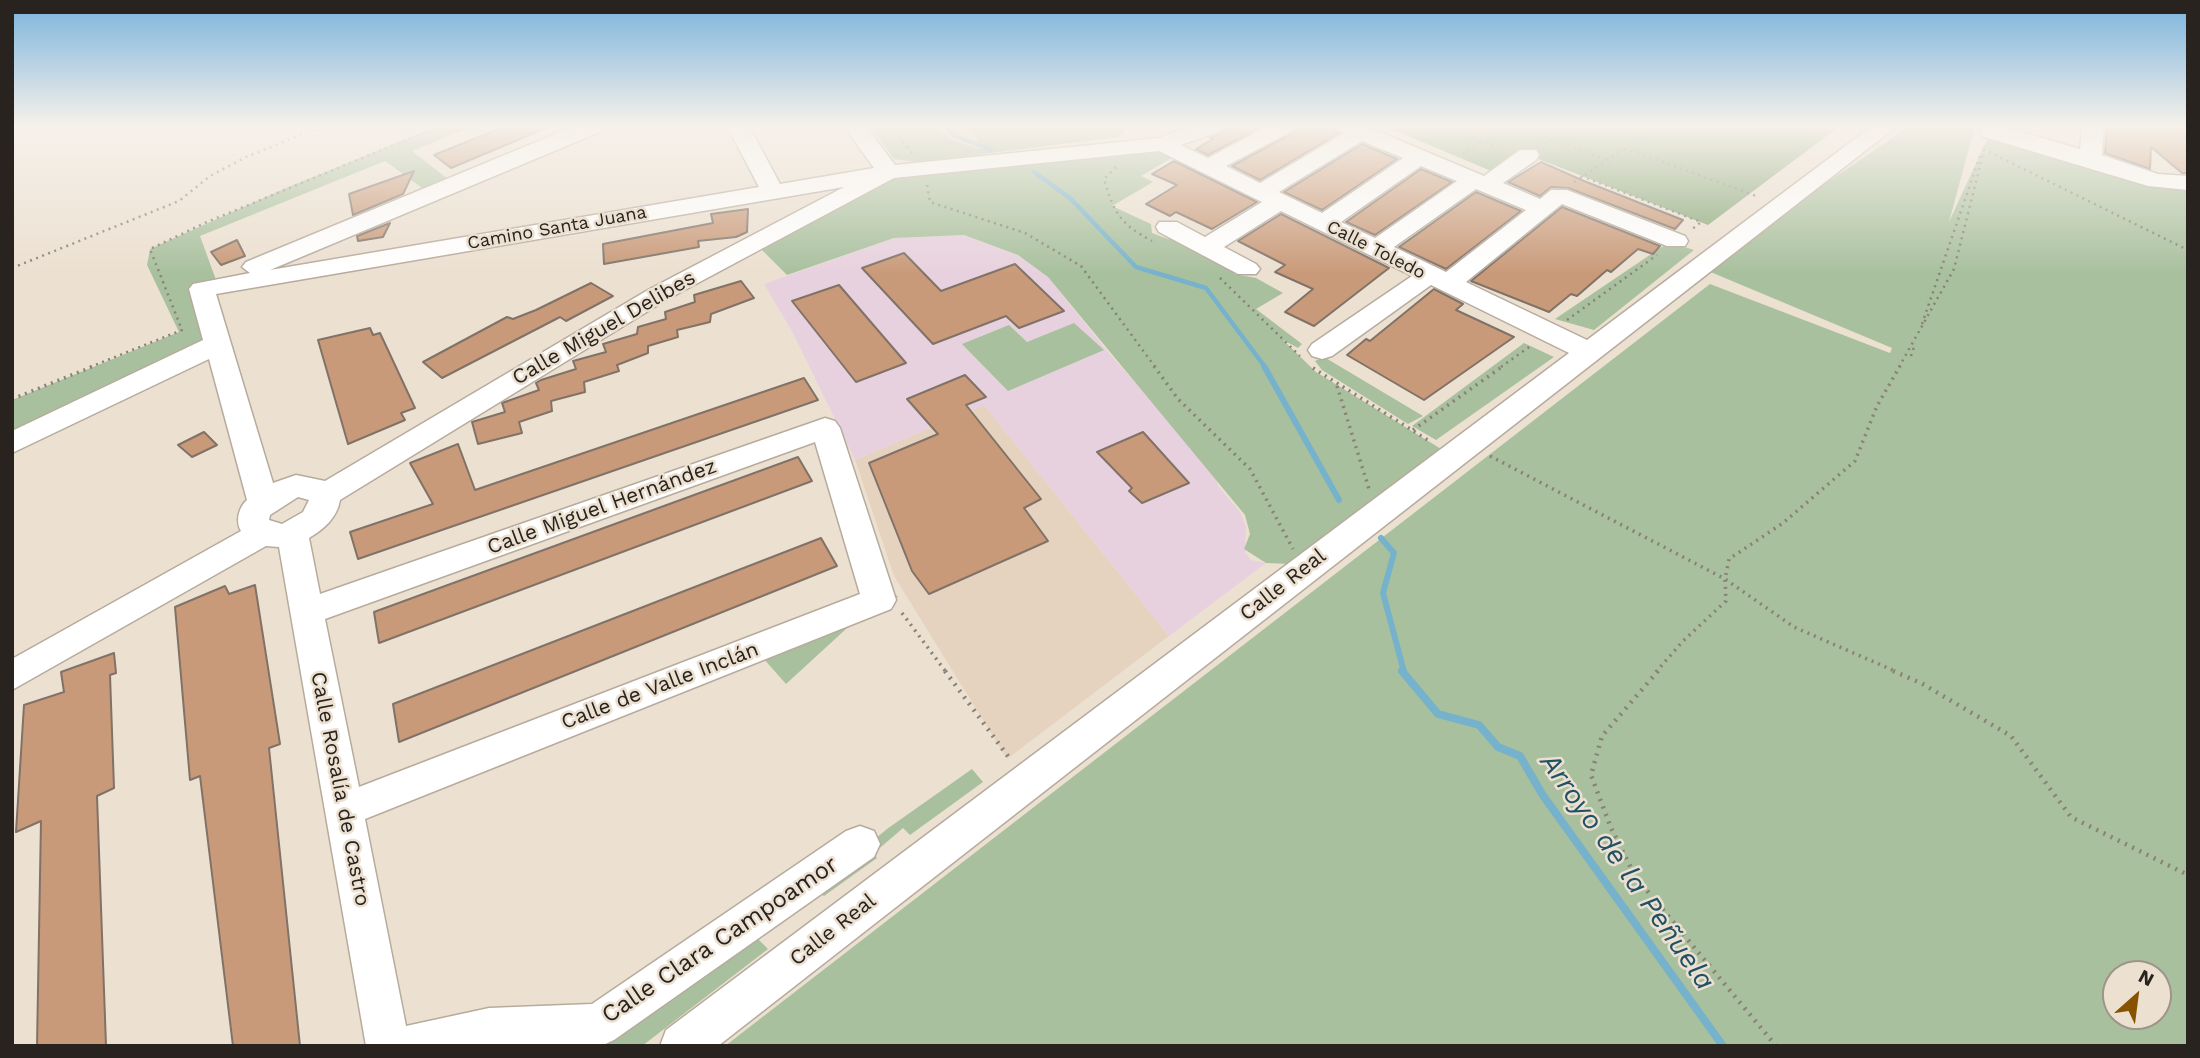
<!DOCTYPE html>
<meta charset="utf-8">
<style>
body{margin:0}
#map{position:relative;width:2200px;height:1058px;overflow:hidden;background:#ece0d1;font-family:"Work Sans",sans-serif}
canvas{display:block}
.frame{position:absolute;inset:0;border:14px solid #28231e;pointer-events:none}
.north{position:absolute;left:2102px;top:960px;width:70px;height:70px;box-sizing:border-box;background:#ece0d1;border:2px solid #9e9489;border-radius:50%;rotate:28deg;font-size:19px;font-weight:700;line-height:28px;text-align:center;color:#28231e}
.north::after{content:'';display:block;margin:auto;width:24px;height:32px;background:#885300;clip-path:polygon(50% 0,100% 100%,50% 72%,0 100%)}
</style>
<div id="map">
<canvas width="2200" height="1058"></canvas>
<div class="frame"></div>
<div class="north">N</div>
</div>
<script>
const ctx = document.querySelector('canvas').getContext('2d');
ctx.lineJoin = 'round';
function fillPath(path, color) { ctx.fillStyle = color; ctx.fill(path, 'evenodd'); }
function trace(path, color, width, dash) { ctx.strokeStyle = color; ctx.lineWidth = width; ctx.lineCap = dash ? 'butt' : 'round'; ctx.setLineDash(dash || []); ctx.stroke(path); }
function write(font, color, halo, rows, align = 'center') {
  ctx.font = font + ' "Work Sans",sans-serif'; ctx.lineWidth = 5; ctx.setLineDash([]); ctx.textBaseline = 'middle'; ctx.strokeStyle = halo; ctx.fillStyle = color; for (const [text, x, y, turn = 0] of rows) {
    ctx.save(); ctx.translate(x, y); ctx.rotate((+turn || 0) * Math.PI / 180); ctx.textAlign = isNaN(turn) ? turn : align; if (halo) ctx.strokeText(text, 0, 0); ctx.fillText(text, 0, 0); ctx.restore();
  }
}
fillPath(new Path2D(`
 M984 405 1169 636 1007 759 894 576 855 460Z`), '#e5d3bf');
fillPath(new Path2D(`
 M964 235 1018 255 1048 277 1108 352 1214 471 1218 486 1240 512 1246 527 1245 552 1251 560 1266 563 1169 636 984 405 855 460 793 333 764 284 894 238Z`), '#e7d1de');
fillPath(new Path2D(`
 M438 126H474L412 151 448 179 425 190 385 161 200 236 216 280 210 338 12 433V400L179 332 147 265 150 249 286 188Z
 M870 126H1128L1119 137 918 162 894 159Z
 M1910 126H1975L1949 222 1987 139 2156 181 2188 184V1046H725L1710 284 1890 353 1892 348 1701 268ZM2116 974H2158V1016H2116Z
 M1130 148 1180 153 1141 176 1153 182 1112 206 1151 224 1152 233 1168 239 1177 238 1231 266 1234 274 1256 278 1283 293 1256 309 1302 344 1298 348 1283 340 1316 372 1446 452 1289 564 1266 563 1244 549 1250 534 1245 515 1048 277 1018 255 964 235 894 238 787 275 755 243 889 172Z
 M1669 242 1694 250 1594 330 1555 319Z
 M1074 323 1104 350 1008 391 962 344 1009 325 1027 342Z
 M1524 343 1554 357 1436 440 1412 426Z
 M1324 357 1423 416 1408 424 1322 370 1315 361Z
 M890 589 898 597 846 629 786 684 755 649Z
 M972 769 983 782 910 835 903 828 874 853 877 858 824 896 815 889 887 829Z
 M755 936 768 949 642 1046H601Z`), '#a8c09d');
fillPath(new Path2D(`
 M1384 126H1840L1708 225 1528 155 1496 173Z`), '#8aa97b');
fillPath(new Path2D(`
 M938 126H965L976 137 980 149 951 140Z`), '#e2d8b3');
trace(new Path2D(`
 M946 126 954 135 991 150
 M1034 172 1070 198 1136 267 1206 288 1265 367`), '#76b2cc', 4.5);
trace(new Path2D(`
 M1264 366 1339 500
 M1381 538 1394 553 1383 593 1404 672`), '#76b2cc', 6);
trace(new Path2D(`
 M1402 671 1438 714 1479 725 1498 747 1520 756 1542 794 1723 1046`), '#76b2cc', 8);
const building = new Path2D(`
 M506 126H551L451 168 434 155Z
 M1226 126H1263L1208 155 1196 149 1213 139 1210 138 1221 133Z
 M1298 126H1332L1339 133 1260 180 1232 166 1293 133Z
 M2107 126H2188V173H2182L2151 147 2150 169 2105 153Z
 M1362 144 1397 159 1322 210 1284 192Z
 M1174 161 1257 202 1212 229 1176 212 1170 216 1146 204 1177 185 1152 174Z
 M1541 162 1584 181 1683 220 1675 229 1568 188 1551 187 1540 196 1508 182Z
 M1421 169 1452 182 1375 235 1346 222Z
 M414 171 403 194 353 215 349 194Z
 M1476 192 1521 211 1446 269 1399 247Z
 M1562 207 1660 246 1653 254 1638 249 1611 272 1607 270 1577 296 1571 294 1549 312 1471 281Z
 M748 209 747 232 736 237 698 241 699 247 604 264 603 244 713 223 711 214Z
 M1281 214 1389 268 1314 326 1285 312 1313 289 1275 272 1285 265 1238 241Z
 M390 223 383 237 358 241 357 236Z
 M237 240 245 256 221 265 211 252Z
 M904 253 941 291 1015 264 1064 311 1019 328 1006 316 933 344 862 268Z
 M741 281 754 298 711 314 710 322 677 330 678 337 648 346V353L617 365 619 371 584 382 585 392 551 401 552 411 519 422 522 433 478 444 472 422 505 412 502 403 539 390 536 383 541 380 576 369 573 361 606 352 603 344 637 334 638 327 666 319 665 312 695 302 694 295Z
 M591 283 613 296 566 321 560 317 442 378 423 362 507 317 513 319 536 310Z
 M839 285 906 363 856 382 792 301Z
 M1434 289 1463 304 1456 310 1514 337 1424 400 1347 355 1366 339 1370 341Z
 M370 328 373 335 380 333 415 408 401 413 405 420 348 444 318 340Z
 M965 375 986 397 966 405 1041 499 1024 508 1048 541 929 594 912 571 869 463 938 434 907 399Z
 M804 378 818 400 358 559 350 532 433 504 410 463 458 444 475 490Z
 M204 432 217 445 192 457 178 445Z
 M1143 432 1189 483 1142 503 1129 491 1132 488 1097 452Z
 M798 457 812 481 379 643 374 612Z
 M821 538 837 566 399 742 393 704Z
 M255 585 280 744 269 748 300 1046H233L200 776 190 780 175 607 225 586 229 594Z
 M114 653 116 673 110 675 114 788 97 796 106 1046H37L41 821 16 832 24 705 64 692 61 672Z`);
fillPath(building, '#c99a79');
trace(building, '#817268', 2);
const minor = new Path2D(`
 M575 126H605L602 131 270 270 759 187 727 126H749L780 184 874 168 844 126H866L895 165 1159 138 1192 126H1223L1220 131 1181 145 1208 158 1268 126H1295L1292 131 1226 166 1260 183 1344 133 1335 126H1365L1484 176 1520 150H1536L1539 155 1536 160 1503 183 1540 199 1551 190H1567L1685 236 1688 241 1685 246H1667L1562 204 1466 282 1587 340 1872 126H1897L718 1046H660L666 1030 1569 353 1431 285 1332 356 1322 359 1312 356 1308 350 1312 344 1412 276 1281 211 1224 247 1256 264 1260 269 1256 274H1238L1159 232 1156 227 1159 222H1177L1205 237 1262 202 1159 151 894 178 666 300 340 500C337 518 324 529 309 538L320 594 825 418 835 421 840 428 896 600 891 609 365 819 406 1026 489 1008 592 1004 846 831 860 826 874 831 880 844 874 857 614 1040 601 1046H366L279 547 266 546 12 690V659L241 531C235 521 239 507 247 500L209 359 12 453V431L203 340 189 289 193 284 250 273 242 267 246 262ZM1362 141 1403 158 1322 213 1279 192ZM1421 166 1457 181 1375 238 1341 222ZM844 187 648 290 325 481 296 475 273 483 216 294ZM1476 189 1526 210 1446 272 1394 247ZM815 442 860 594 359 787 325 619ZM298 497 309 500 303 512 282 524 269 520 270 515Z
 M1979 126H2001L2080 149 2082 126H2104L2102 155 2158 174 2188 176V190L2148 186 1981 136Z`);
trace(minor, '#b7ab9d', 3);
trace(new Path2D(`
 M891 126 912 153
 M1443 126 1503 149
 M1524 126 1554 137 1552 139 1573 126
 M1409 132 1419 126
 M1544 144 1552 139 1607 160
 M1625 148 1759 197
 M1989 152 2188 250
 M1463 154 1482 141
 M1116 167 1104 179C1114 213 1120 224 1152 241
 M1581 176 1701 222 1691 230
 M1574 182 1661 126
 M927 185 930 202 1025 233 1081 266 1155 367
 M12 268 179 201 210 176 246 157 323 126
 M1220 278 1300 356
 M1567 320 1657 255
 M1922 324 1980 156
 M1911 356 1915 344
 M90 367 182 330 150 249 207 222 440 126
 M1501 367 1532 345
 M1899 367 1954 269 1985 146`), '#898177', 2.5, [2, 4.5]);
trace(new Path2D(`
 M1154 366 1178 399 1250 469 1293 549
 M1313 368 1431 442
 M1337 386 1369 489
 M12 399 94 366
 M1413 430 1503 366
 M1490 456 1725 579 1794 627 1897 672
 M902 613 946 672
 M1656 672 1683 641 1726 601 1725 579 1729 559 1783 523 1855 461 1877 406 1900 366`), '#898177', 3.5, [2, 5]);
trace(new Path2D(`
 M945 671 1010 759
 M1658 671 1602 736 1591 775 1611 828 1635 876 1776 1046
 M1893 671 1921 683 2011 736 2071 817 2188 875`), '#898177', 4.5, [2, 6]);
fillPath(minor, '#fff');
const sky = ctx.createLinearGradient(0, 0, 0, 274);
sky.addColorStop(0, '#7ab3dd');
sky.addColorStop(0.46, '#f6f1ea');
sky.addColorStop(1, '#f6f1ea00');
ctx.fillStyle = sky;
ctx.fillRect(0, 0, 2200, 274);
write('18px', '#28231e', '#ece0d1', [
 ["Camino Santa Juana",557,228,-10],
 ["Calle Toledo",1376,250,27]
]);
write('21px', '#28231e', '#ece0d1', [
 ["Calle Miguel Delibes",604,328,-30],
 ["Calle Miguel Hernández",602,507,-20],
 ["Calle Real",1283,585,-38],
 ["Calle de Valle Inclán",660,686,-21],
 ["Calle Rosalía de Castro",340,789,79],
 ["Calle Real",833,930,-38]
]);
write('24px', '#28231e', '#ece0d1', [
 ["Calle Clara Campoamor",720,940,-34]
]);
write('italic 28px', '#205165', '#ece0d1', [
 ["Arroyo de la Peñuela",1627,872,55]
]);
</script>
